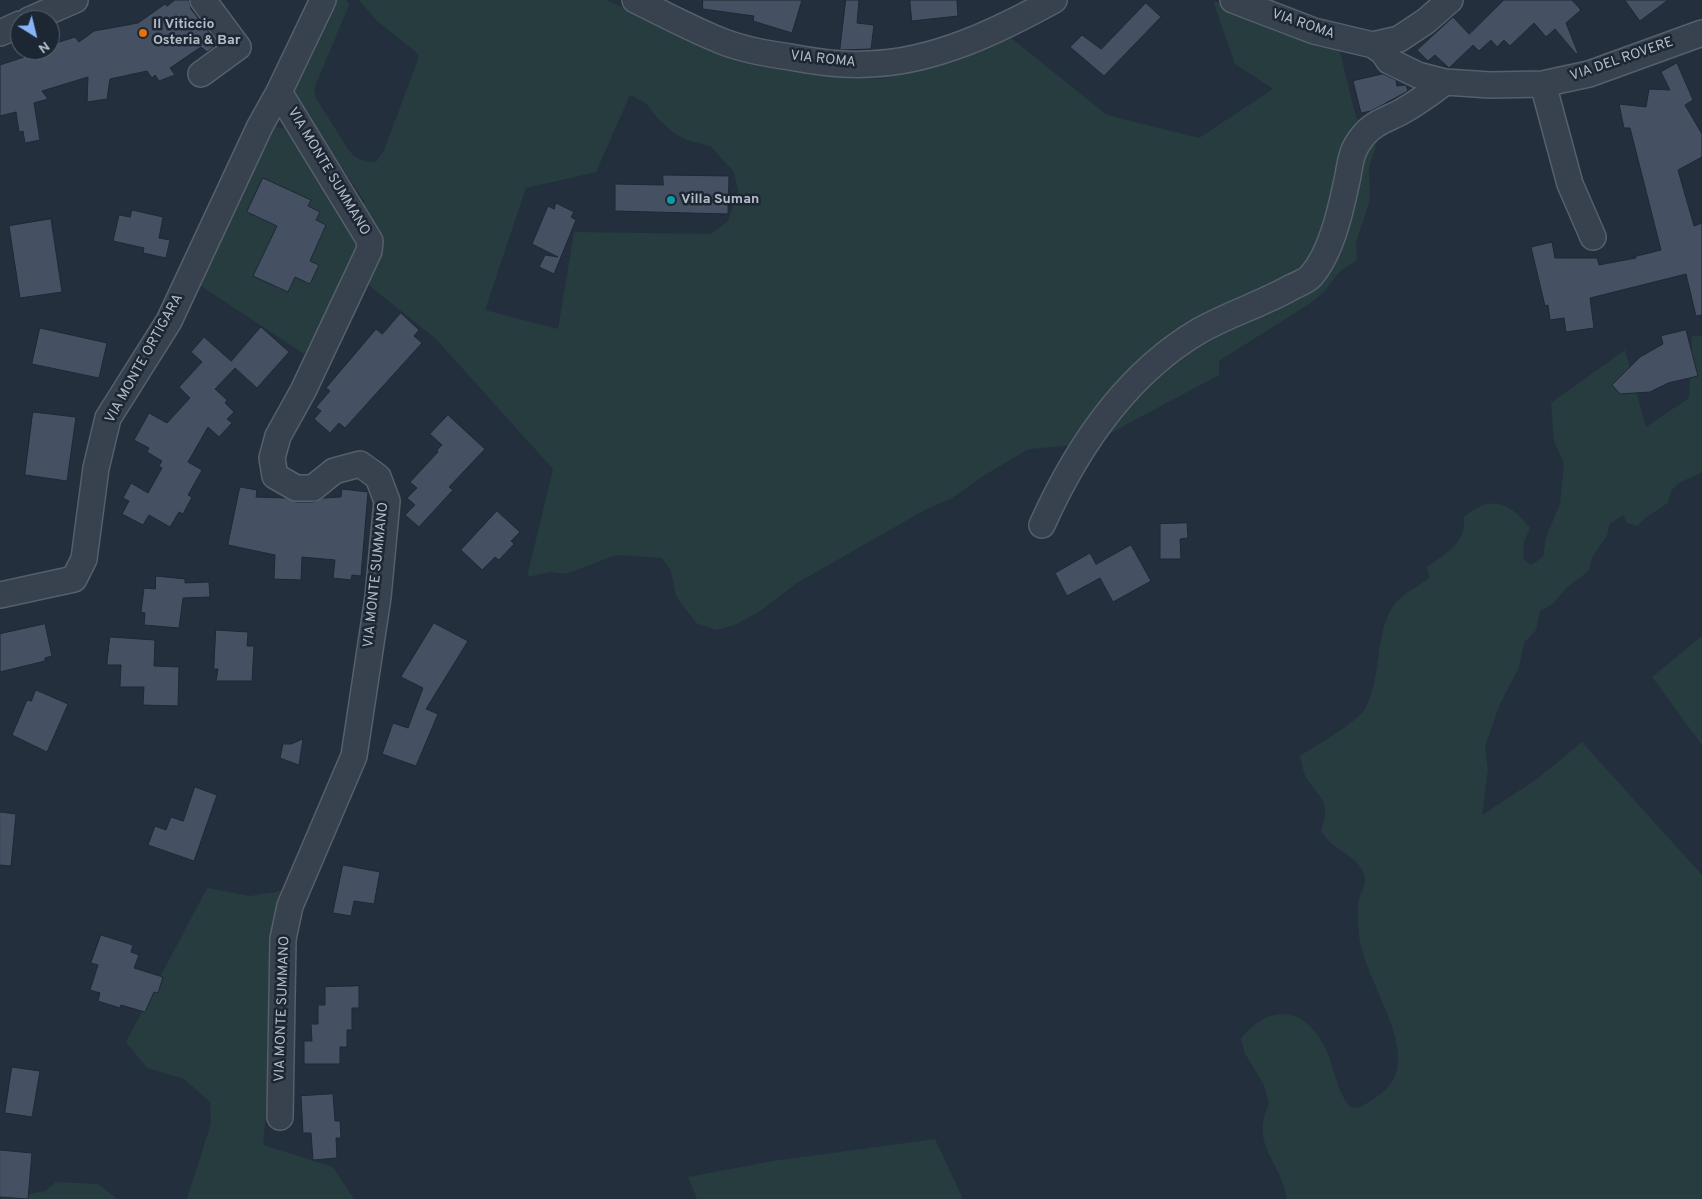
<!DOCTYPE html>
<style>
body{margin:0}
#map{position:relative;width:1702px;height:1199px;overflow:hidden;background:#242f3e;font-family:Overpass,sans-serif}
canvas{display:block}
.north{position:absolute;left:10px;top:10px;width:50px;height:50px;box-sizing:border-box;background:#1d2633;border:1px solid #59626f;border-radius:50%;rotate:144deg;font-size:14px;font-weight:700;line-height:20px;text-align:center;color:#b4bcc9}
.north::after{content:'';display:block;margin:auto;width:18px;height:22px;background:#8ab4f8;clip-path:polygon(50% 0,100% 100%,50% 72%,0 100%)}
</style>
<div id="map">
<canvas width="1702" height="1199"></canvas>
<div class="north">N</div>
</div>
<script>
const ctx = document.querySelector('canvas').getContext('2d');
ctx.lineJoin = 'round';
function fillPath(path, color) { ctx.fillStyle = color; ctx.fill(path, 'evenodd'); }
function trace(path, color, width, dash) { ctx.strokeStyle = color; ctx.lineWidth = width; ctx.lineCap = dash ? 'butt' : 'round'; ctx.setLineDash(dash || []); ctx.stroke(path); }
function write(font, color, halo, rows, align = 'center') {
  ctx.font = font + ' Overpass,sans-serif'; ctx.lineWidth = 5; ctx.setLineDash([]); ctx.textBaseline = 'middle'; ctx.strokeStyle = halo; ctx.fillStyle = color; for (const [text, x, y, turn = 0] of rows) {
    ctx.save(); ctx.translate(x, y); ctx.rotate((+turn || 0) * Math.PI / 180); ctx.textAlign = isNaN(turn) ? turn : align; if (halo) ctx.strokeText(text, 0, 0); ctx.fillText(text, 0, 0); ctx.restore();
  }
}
fillPath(new Path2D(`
 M328 0H346L349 5 314 89 316 98 348 149C355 159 364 162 376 162L384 150 419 57 417 53 376 20 359 0H606L717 47 799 70 881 79 954 62 1005 33 1107 115 1199 138 1273 89 1235 64 1213 1 1339 48 1356 117 1376 140 1375 149 1369 167 1370 200 1356 242 1357 260 1340 271 1324 292 1309 304 1219 361V375L1090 444 1029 449 983 476 952 498 925 510 797 583 763 609 737 624 717 630 696 623 676 596 671 571 662 558 616 555 566 574 550 572 527 577 553 469 436 339 351 271 304 354 189 278 262 124 300 132 349 215 365 202 291 92ZM630 95 647 104 659 120 674 133 687 140 710 146 734 172 738 191 728 221 711 234 574 232 558 329 485 310 526 188 596 172Z
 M1692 336H1702V472L1679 483 1671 491 1668 503 1645 518 1637 526 1627 523 1623 515 1610 524 1607 535 1592 558 1589 571 1566 588 1553 604 1540 611 1536 630 1524 643 1519 667 1499 706 1485 747 1488 769 1482 815 1537 779 1582 742 1702 875V1199H1287C1282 1162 1249 1145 1269 1104L1264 1085 1244 1052 1241 1038C1272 1002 1305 1007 1326 1049 1335 1069 1336 1090 1350 1107L1359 1108C1368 1102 1380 1096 1387 1088 1423 1054 1362 977 1359 935 1358 924 1357 911 1359 901 1360 891 1369 885 1363 872 1354 852 1331 851 1321 830 1331 802 1322 801 1307 779 1303 773 1302 763 1300 756 1315 746 1357 722 1365 709 1382 678 1374 636 1393 606 1400 595 1419 586 1429 578L1427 567C1446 553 1467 543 1464 517 1491 494 1510 502 1530 528L1524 542 1523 558 1531 565 1543 557 1546 537 1560 504 1564 464 1554 441 1551 403 1625 350 1646 427 1689 398Z
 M1702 636V745L1652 677Z
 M207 888 250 896 287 890 263 1145 333 1167 354 1199H187L211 1123 210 1102 184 1079 147 1068 126 1042Z
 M935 1139 963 1199H697L688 1177 773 1161Z
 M56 1182 98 1184 117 1199H0L45 1191Z`), '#263c3f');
const building = new Path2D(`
 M175 0H189L191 9 218 44 207 52 201 47 170 68 175 75 159 81 155 75 152 78 147 71 110 79 107 99 87 102 88 77 42 91 48 99 34 103 40 140 25 143 23 131 19 132 16 112 0 116V65L27 56 35 50H50V45L75 37 79 42 94 31 138 23 165 4 167 6Z
 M703 0H802L792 33 753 21 754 16 703 9Z
 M846 0H859L857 23 874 25 871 49 840 50Z
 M910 0H957L958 16 912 21Z
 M1504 0H1572L1581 10 1566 23 1578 53 1576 54 1555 29 1546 37 1534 23 1510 46 1504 40 1497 47 1491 40 1479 51 1473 45 1449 68 1435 55 1428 61 1417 50 1453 17 1469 34Z
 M1625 0H1668L1640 21Z
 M1146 3 1161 17 1104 76 1070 47 1082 35 1101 49Z
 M1677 63 1693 100 1685 105 1702 134V157L1678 170 1694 226 1702 223V315L1696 316 1686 274 1590 298 1594 328 1566 332 1564 318 1550 320 1548 305 1545 306 1531 247 1552 242 1555 258H1597L1599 265 1636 258 1633 257 1661 250 1630 128H1624L1619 104 1646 107 1649 89 1670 90 1661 72Z
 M1383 74 1396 80 1397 86 1406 85 1408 91 1371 111 1361 113 1353 81Z
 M663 175 729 176 728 214 615 211V184L663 185Z
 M263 178 311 200 308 206 320 212 316 220 326 225 310 261 319 265 310 284 295 277 288 292 253 276 277 226 247 212Z
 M556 203 574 212 571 217 576 220 554 274 539 267 545 255 558 257 532 244 548 206 554 209Z
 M132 210 163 217 159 238 170 240 166 258 143 253 144 248 113 241 119 215 130 217Z
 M51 219 62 292 20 298 9 226Z
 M401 313 419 330 414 336 422 343 345 428 339 423 330 433 314 419 321 411 316 407 330 391 326 388 376 329 382 334Z
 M261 327 289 352 257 388 235 368 215 389 227 400 225 403 234 412 227 419 232 423 219 437 208 427 188 462 202 470 188 495 192 497 183 514 179 512 170 527 149 515 143 525 122 514 129 501 123 498 131 483 148 493 162 468 159 466 162 461 147 452 149 448 134 440 149 413 167 423 190 398 179 387 202 362 191 352 204 337 231 361Z
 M40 328 107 343 99 378 32 364Z
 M1686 330 1698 376 1668 383 1650 392 1620 394 1612 385 1640 357 1663 344 1661 336Z
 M33 412 76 417 67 481 25 475Z
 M448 415 485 449 449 487 453 490 419 527 405 515 415 505 407 498 417 488 410 482 438 452 437 450 442 445 430 434Z
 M240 487 257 490 256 497 285 498 296 502H313L323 498 341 497 342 489 368 492 361 576 352 575 351 580 333 578 335 560 302 557 301 580 274 579 275 555 228 545Z
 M497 511 520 532 511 541 514 544 499 560 495 557 482 570 461 550Z
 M1187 523 1188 538 1180 539 1181 559H1160V524Z
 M1131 545 1151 581 1113 602 1100 578 1067 596 1055 573 1090 553 1096 564Z
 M156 576 185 579V583L209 582 210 597 183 598 179 628 144 625 145 613 141 612 144 588 155 589Z
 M434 623 468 641 426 709 438 714 416 766 382 754 393 723 408 728 423 688 401 677Z
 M45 624 52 656 45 658V661L0 672V634Z
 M216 630 248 632 247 646H254L252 681H216L218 669H214Z
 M110 637 155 640 154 666 179 667 178 706 143 705 144 687H120L121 665H107Z
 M36 690 68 704 47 752 12 735 27 700 31 701Z
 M303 739 299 765 280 758 283 744H291Z
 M195 787 217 795 194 861 148 845 155 826 166 830 171 817 183 821Z
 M0 812 16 814 11 866 0 865Z
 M343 865 380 872 374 904 354 901 351 916 333 913Z
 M101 935 133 945 131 952 139 955 134 968 163 977 158 993 154 992 145 1012 121 1005 120 1008 98 1001 100 993 90 990 98 965 91 963Z
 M359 986V1008H352V1030H347V1047H340V1064H304V1041H312L311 1024H318V1005H325V987Z
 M12 1067 40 1071 32 1117 5 1113Z
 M333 1094 335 1121H340L341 1138H336L337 1158 313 1160 311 1133H303L301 1096Z
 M0 1150 32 1153 28 1199 0 1197Z`);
fillPath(building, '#455162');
trace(building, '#1f2835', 1);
const minor = new Path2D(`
 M635 0C664 14 693 30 724 42 745 50 768 54 790 57 816 62 842 66 869 64 934 62 998 31 1054 0
 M1233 0 1314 31 1373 45 1383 52 1389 61 1418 75 1445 82 1490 85 1543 84 1561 80 1589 74 1702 33
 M29 20 75 0
 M0 33 20 24
 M1373 45 1399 39 1426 21 1450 0
 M201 74 238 47 203 0
 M1543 84 1570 184 1593 237
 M279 92 370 241 369 251 303 391 278 436 272 458 275 476 296 488H313L334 471 360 464 378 477 387 501 378 597 354 756 290 906 283 939 280 1117
 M1042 525C1076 449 1126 374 1199 331 1229 314 1262 304 1292 287 1298 284 1307 281 1311 276 1331 253 1340 213 1346 185 1351 164 1349 153 1363 136 1373 123 1388 119 1401 112 1417 103 1431 93 1445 82
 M0 595 74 579 84 559 96 468 108 418 169 321 260 126 279 92 323 0`);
trace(minor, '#565f6c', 28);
trace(minor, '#38414e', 25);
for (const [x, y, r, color] of [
 [143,33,5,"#e8710a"],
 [671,200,5,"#0f9aa8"]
]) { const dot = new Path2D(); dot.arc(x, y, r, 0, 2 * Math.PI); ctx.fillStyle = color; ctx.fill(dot); trace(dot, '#1d2633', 2); }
write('bold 14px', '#b4bcc9', '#1d2633', [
 ["Il Viticcio",153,25],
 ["Osteria & Bar",153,41],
 ["Villa Suman",681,200]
], 'left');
write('14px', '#b4bcc9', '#1d2633', [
 ["VIA ROMA",1303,25,19],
 ["VIA ROMA",823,60,6],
 ["VIA DEL ROVERE",1622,60,-19],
 ["VIA MONTE SUMMANO",328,172,59],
 ["VIA MONTE ORTIGARA",145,359,-61],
 ["VIA MONTE SUMMANO",377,575,-84],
 ["VIA MONTE SUMMANO",283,1009,-88]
]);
</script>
